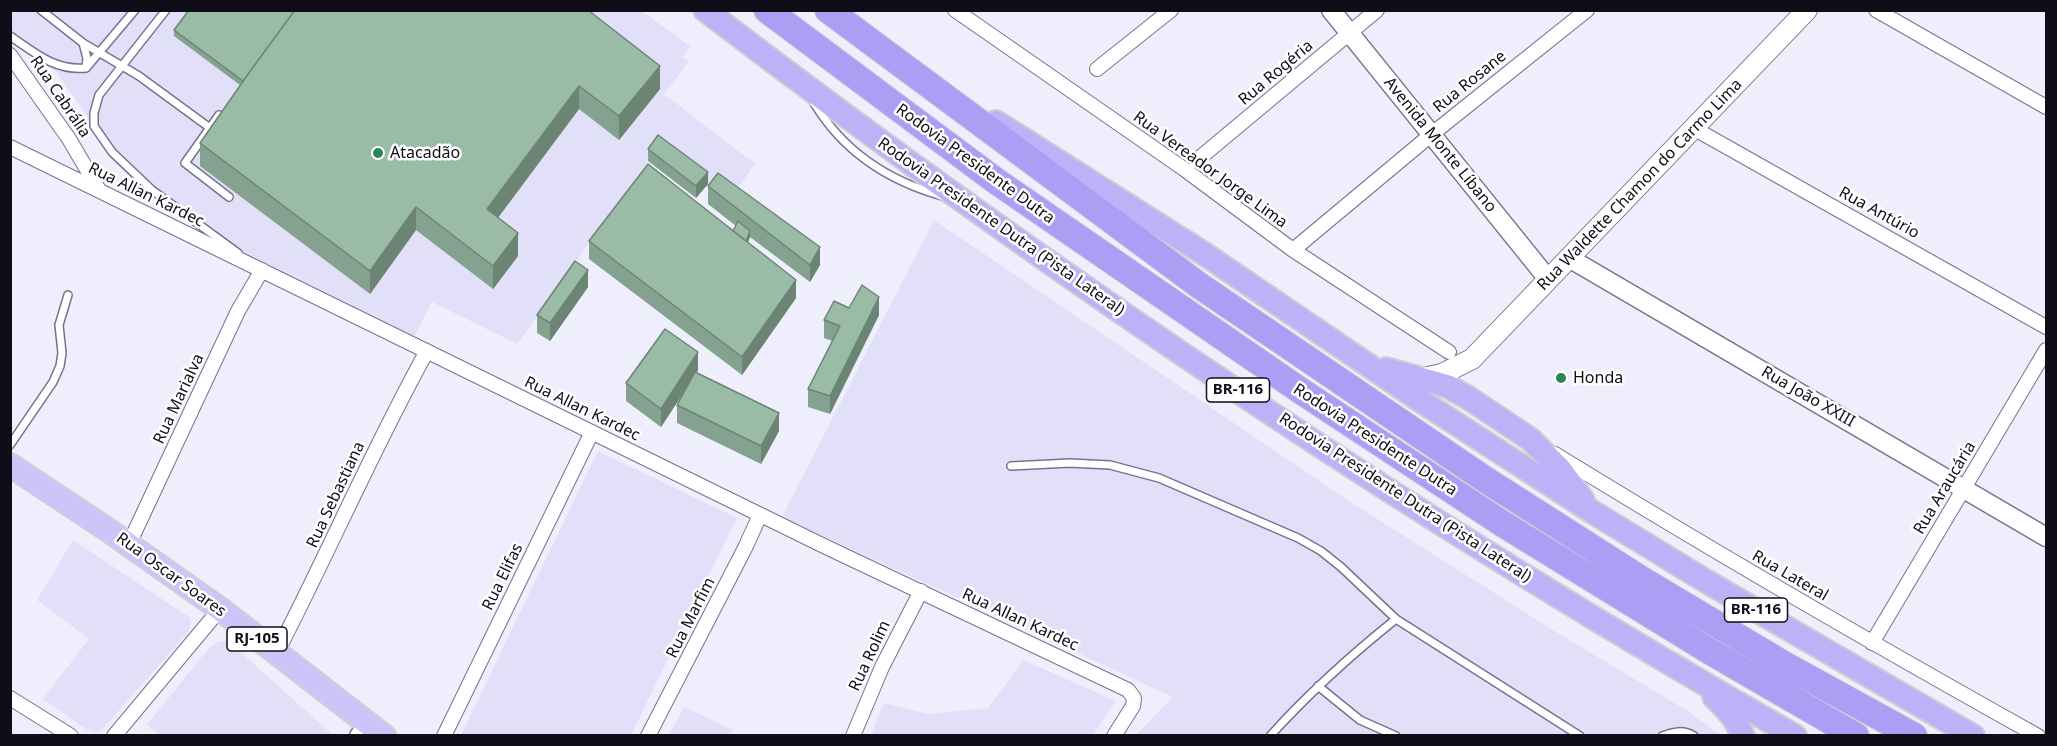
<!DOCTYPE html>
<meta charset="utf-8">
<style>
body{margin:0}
#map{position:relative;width:2057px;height:746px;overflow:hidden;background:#efeefc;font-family:"Noto Sans",sans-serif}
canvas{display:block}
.frame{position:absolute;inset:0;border:12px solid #0e0d18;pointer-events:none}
</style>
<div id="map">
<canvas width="2057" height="746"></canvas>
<div class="frame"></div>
</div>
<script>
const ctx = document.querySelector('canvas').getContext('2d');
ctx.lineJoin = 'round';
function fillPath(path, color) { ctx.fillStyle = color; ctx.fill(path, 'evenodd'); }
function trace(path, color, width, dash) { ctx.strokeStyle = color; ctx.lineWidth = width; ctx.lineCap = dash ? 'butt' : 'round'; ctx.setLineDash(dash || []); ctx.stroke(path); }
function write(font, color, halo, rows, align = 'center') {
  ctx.font = font + ' "Noto Sans",sans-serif'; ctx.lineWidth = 5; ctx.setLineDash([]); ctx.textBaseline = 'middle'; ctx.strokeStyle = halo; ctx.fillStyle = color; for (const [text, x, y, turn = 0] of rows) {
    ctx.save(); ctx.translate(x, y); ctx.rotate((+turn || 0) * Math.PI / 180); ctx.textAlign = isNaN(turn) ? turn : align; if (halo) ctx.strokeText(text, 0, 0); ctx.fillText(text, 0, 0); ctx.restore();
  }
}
fillPath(new Path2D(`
 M11 10 642 11 691 47 682 57 689 61 664 94 755 164 730 199 658 147 517 344 432 302 414 337 262 265 152 190 112 152 56 72 11 33Z
 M934 220 1349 501 1556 632 1691 713 1719 735H1136L1173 697 782 517Z
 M598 451 737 518 631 735H461Z
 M73 540 189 617 191 621 188 632 102 730 97 732 86 729 43 699 89 639 37 600Z
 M219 641H228L333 735H159L147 725 208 649Z
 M1023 660 1116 701 1093 735H871L884 703 928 714 988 708Z
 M684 707 733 730 730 735H669Z`), '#e2dff9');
const service = new Path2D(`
 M41 10 83 43 139 76 210 128
 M166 10 99 95 94 113V126L112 152 152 190 238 253
 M10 36C35 53 55 71 86 68L135 10
 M83 43 87 58 86 68
 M814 103C843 151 889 181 942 196
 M219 115 185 163 229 197
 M10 445 53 382 60 366 62 353 59 325 68 295
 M1011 466 1070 463 1110 465 1159 478 1298 538 1321 551 1341 567 1396 619
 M1318 686 1360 720 1396 736
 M1270 736C1309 693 1351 655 1396 619L1580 736
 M1662 736C1673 732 1683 729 1694 736`);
const minor = new Path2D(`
 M955 10 1184 169 1293 250 1449 352
 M1876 10 2046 107
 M10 55 69 139 99 190
 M1097 69 1171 10
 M1695 129 2046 327
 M10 147 824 546 1128 690 1134 698 1133 706 1114 736
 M1196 161 1377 10
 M1293 250 1432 134 1587 10
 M1555 454C1714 552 1875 645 2038 736
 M129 544 238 311 262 270
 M1872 643 2046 350
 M276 654C328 554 372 450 427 351
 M10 698 71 736
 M114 736 220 609
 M444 736 592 432
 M648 736 745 548 760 515
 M853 736 882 667 921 591`);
const tertiary = new Path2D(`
 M1331 10 1548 279
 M1569 258 2046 537
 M359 736 369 724`);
const secondary = new Path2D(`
 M1423 378 1442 374 1472 359 1807 10`);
const primary = new Path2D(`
 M10 465 108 530 220 609 384 736`);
const trunk = new Path2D(`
 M705 10C1052 275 1415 520 1795 736
 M996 122 1203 253 1418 399 1591 511 1704 580 1973 736
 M1386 369 1447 386 1467 397 1530 439 1560 469 1583 500
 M1714 697C1726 708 1737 720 1743 736`);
const motorway = new Path2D(`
 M767 10 996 181 1301 391 1503 524 1711 652 1856 736
 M828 10 1200 286 1486 480 1644 581 1785 665 1914 736`);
trace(service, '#767291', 10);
trace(minor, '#767291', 16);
trace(tertiary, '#767291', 21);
trace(secondary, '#767291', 22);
trace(primary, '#cfcfd1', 26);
trace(trunk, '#cfcfd1', 26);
trace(motorway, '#cfcfd1', 28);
trace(service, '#fff', 7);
trace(minor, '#fff', 14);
trace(tertiary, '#fff', 18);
trace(secondary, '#fff', 20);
trace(primary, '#cdc5f9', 22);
trace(trunk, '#bcb2f7', 22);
trace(motorway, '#ac9ef5', 26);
fillPath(new Path2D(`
 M174 30 660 89 619 140 579 109 498 218 518 256 493 289 416 230 370 294 200 166V143L240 85 174 36Z
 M648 149 708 184 696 198 648 161Z
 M708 186 820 265 810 282 750 237 748 242 796 298 742 375 589 259V241L733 231 736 226 708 204Z
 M588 287 550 341 537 333V315Z
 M849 308 879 315 830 414 808 407V389L832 341 824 338V320Z
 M698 370 697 373 779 431 761 464 677 423V405L686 389 661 427 626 401V383Z`), '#84a28f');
fillPath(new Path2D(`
 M660 66V89L619 140V116Z
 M579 86V109L487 232V209Z
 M708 172V184L696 198V186Z
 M416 207V230L370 294V271Z
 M750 231V237L742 256V249Z
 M518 233V256L493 289V266Z
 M820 247V265L810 282V265Z
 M588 270V287L550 341V323Z
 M796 280V298L742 375V357Z
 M879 297V315L830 414V396Z
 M698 352V370L661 427V409Z
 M779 413V431L761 464V446Z`), '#6c8474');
const building = new Path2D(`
 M189 10H295L243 81 174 30Z
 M295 10H588L660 66 619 116 579 86 487 209 518 233 493 266 416 207 370 271 200 143 251 70Z
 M658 135 708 172 696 186 648 149Z
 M648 164 796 280 742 357 589 241Z
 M718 173 820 247 810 265 708 186Z
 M738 221 750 231 746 241 733 231Z
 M575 261 588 270 550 323 537 315Z
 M862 285 879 297 830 396 808 389 840 326 824 320 834 301 849 308Z
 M665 329 698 352 661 409 626 383Z
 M695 372 779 413 761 446 677 405Z`);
fillPath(building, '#9abca6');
trace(building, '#6c8474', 1.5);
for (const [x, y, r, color] of [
 [378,153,6,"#2e8356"],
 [1561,378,6,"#2e8356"]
]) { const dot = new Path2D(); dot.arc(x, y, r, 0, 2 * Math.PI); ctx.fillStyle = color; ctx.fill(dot); trace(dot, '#fff', 2); }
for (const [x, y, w] of [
 [1238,390,63],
 [1756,610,63],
 [257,639,60]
]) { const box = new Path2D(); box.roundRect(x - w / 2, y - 12, w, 24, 4.5); ctx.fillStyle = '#fff'; ctx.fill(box); trace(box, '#0e0d18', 1.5); }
write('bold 15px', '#0e0d18', null, [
 ["BR-116",1238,390],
 ["BR-116",1756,610],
 ["RJ-105",257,639]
]);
write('16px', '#0e0d18', '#fff', [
 ["Rua Rogéria",1276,73,-40],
 ["Rua Rosane",1470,82,-39],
 ["Rua Cabrália",60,97,56],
 ["Avenida Monte Líbano",1440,145,51],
 ["Rodovia Presidente Dutra",975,164,36],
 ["Rua Vereador Jorge Lima",1210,170,36],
 ["Rua Waldette Chamon do Carmo Lima",1640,185,-46],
 ["Rua Allan Kardec",146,195,26],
 ["Rua Antúrio",1879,213,29],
 ["Rodovia Presidente Dutra (Pista Lateral)",1001,227,35],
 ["Rua João XXIII",1808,397,30],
 ["Rua Marialva",179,399,-65],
 ["Rua Allan Kardec",582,409,26],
 ["Rodovia Presidente Dutra",1375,440,33],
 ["Rua Araucária",1945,488,-59],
 ["Rua Sebastiana",336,495,-65],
 ["Rodovia Presidente Dutra (Pista Lateral)",1405,498,33],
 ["Rua Oscar Soares",171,575,36],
 ["Rua Lateral",1790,576,30],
 ["Rua Elifas",503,577,-64],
 ["Rua Marfim",691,618,-63],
 ["Rua Allan Kardec",1020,620,25],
 ["Rua Rolim",870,656,-65]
]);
write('16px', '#0e0d18', '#fff', [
 ["Atacadão",390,153],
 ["Honda",1573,378]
], 'left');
</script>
